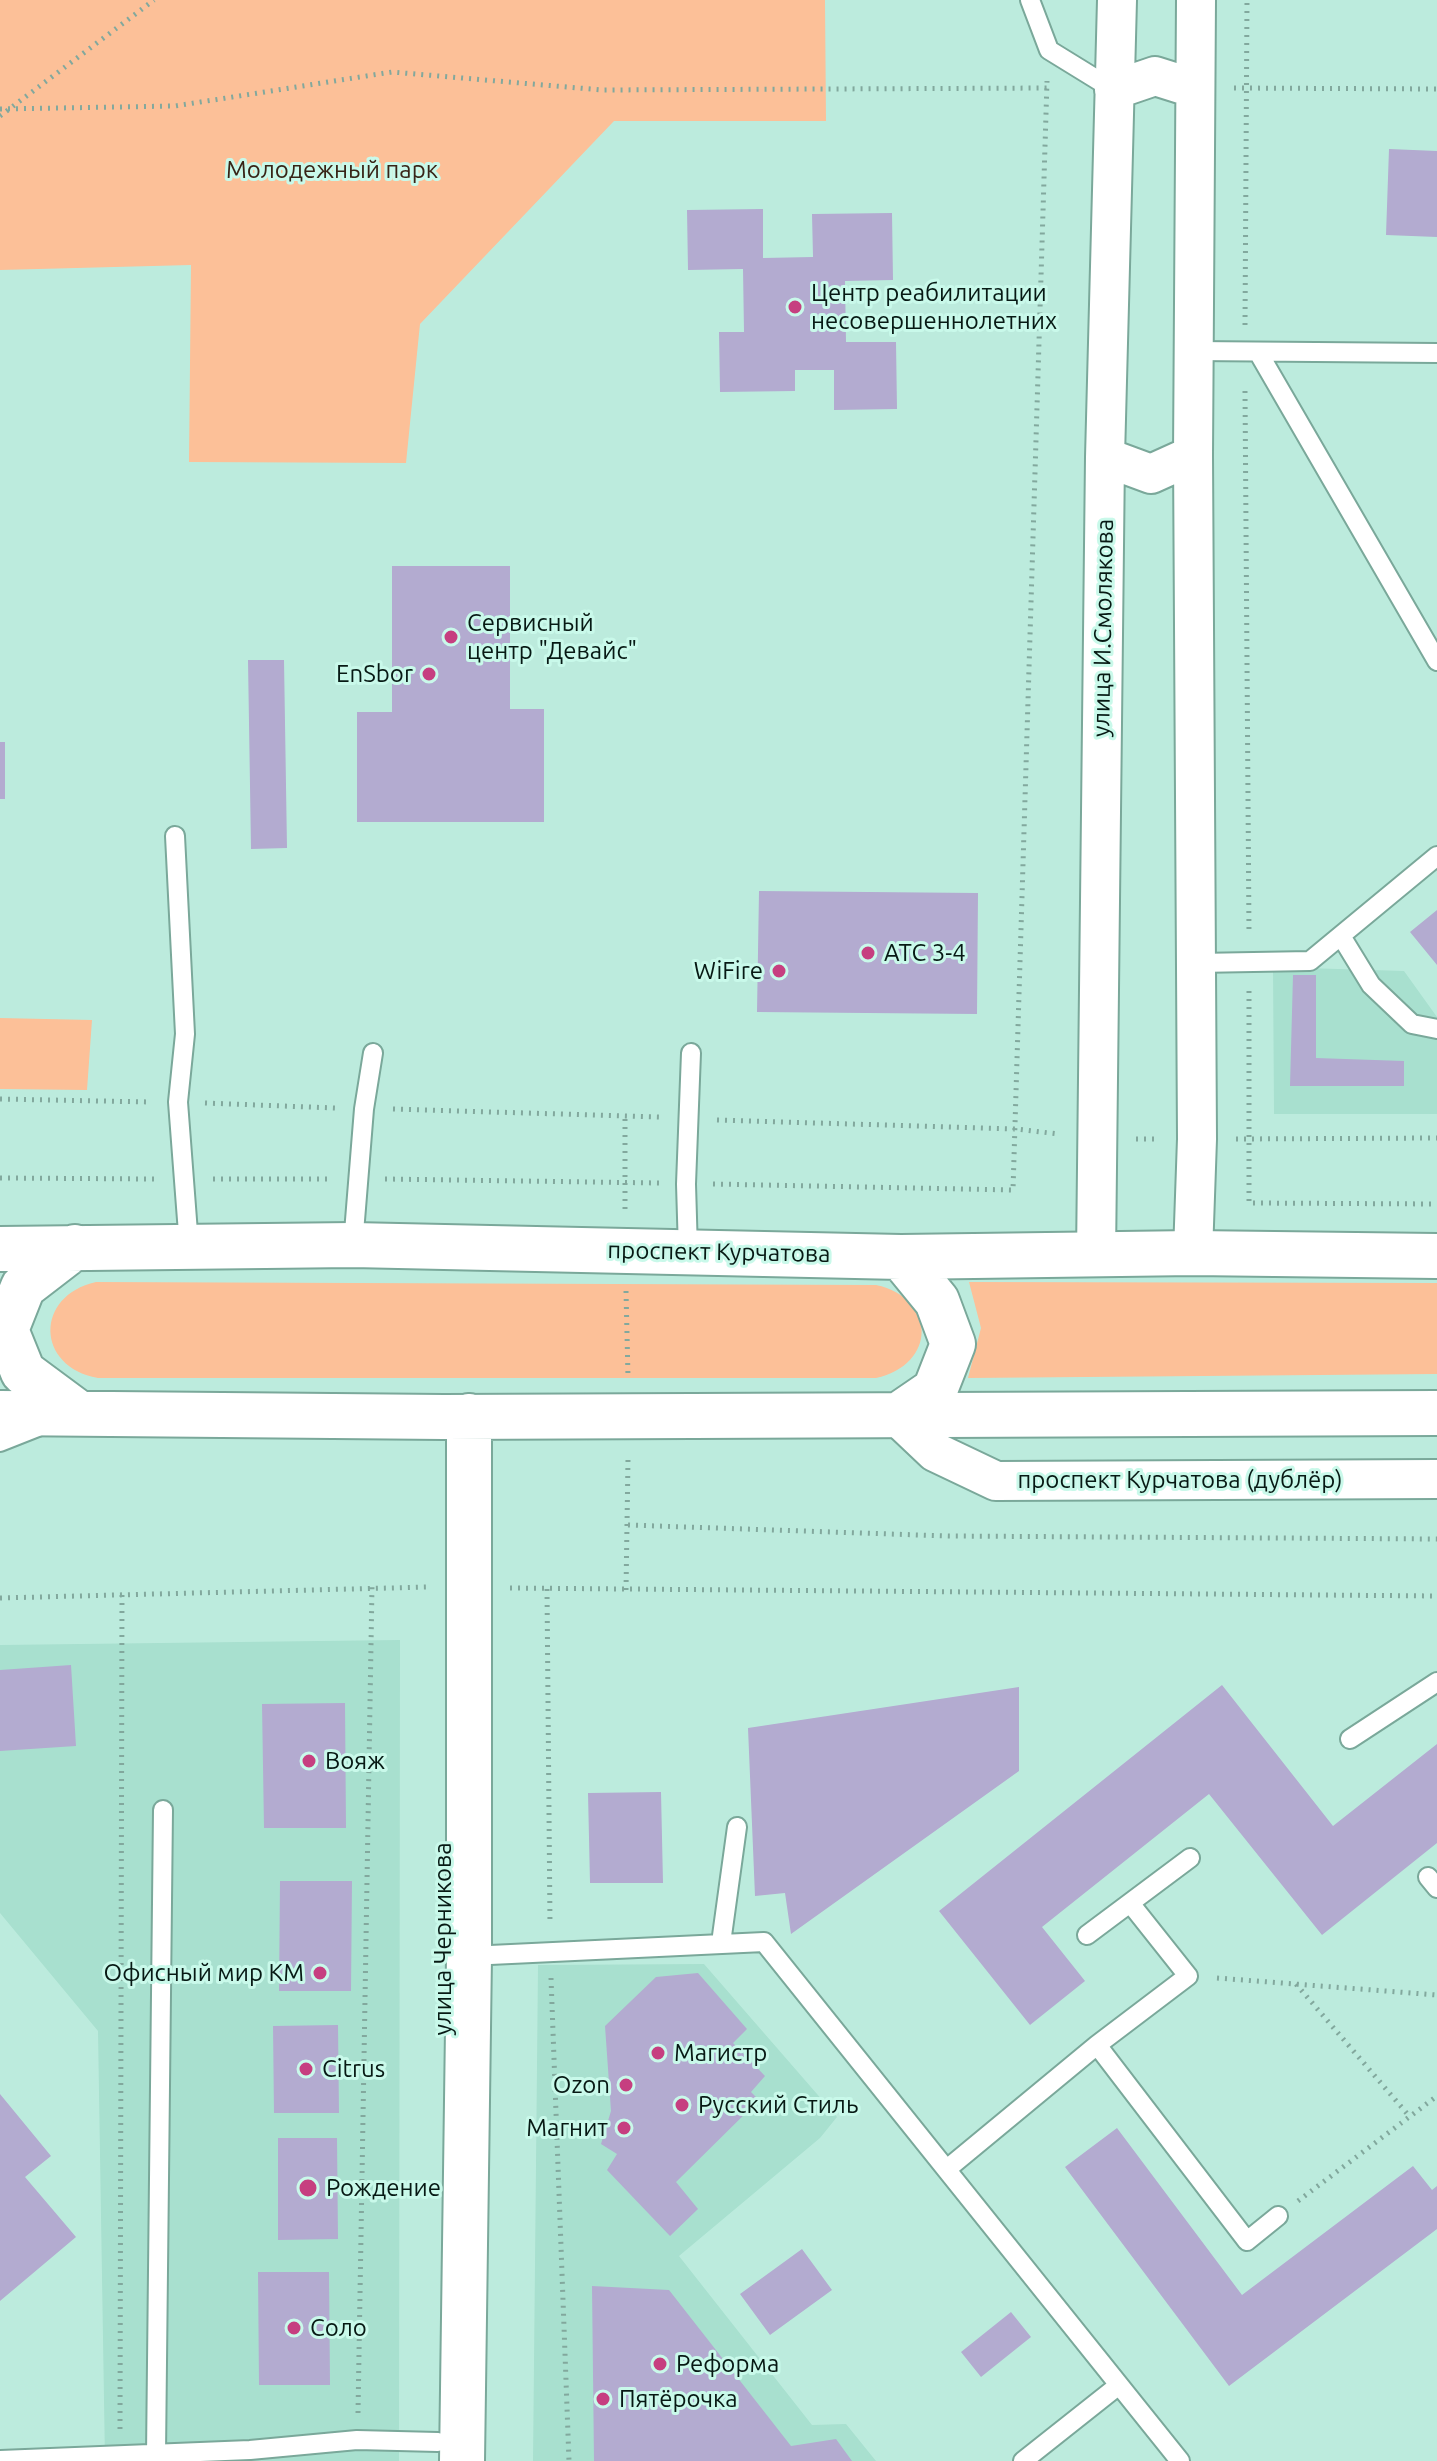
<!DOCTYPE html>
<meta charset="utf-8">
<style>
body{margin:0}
canvas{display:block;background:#bcebdd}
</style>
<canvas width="1437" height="2461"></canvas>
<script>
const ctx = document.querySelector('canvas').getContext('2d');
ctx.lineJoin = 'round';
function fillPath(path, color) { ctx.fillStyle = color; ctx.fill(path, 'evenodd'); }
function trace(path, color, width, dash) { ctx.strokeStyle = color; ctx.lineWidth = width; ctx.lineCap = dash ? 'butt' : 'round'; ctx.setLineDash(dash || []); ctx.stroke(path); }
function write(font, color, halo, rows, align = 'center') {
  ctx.font = font + ' Ubuntu,sans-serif'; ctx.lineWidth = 6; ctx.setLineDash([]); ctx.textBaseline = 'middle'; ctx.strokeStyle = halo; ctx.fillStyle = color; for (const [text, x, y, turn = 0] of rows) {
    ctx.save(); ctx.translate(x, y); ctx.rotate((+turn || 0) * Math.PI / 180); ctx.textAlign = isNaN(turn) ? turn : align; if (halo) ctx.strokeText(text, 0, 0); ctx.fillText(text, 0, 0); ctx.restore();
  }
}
fillPath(new Path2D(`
 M1273 967 1404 971 1437 1017V1114H1274Z
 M400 1640 399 2461H105L98 2031 0 1913V1645Z
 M704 1964 837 2117 820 2138 679 2256 812 2425 846 2424 876 2461H533L538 1965Z`), '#a8e0cf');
fillPath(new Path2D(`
 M0 0H825L826 121H614L420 324 406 463 189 462 191 265 0 270Z
 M0 1018 92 1020 87 1090 0 1089Z
 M96 1282 876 1285C937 1298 937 1365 876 1378H98C36 1367 34 1296 96 1282Z
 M969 1282 1437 1283V1374L968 1378 981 1328Z`), '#fcc098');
fillPath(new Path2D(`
 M1389 149 1437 151V237L1386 235Z
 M763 209V258L813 257 812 214 892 213 893 280 845 281 846 342H896L897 409 834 410V370H795V391L720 392 719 332H744L743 269 688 270 687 210Z
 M392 566H510V709H544V822H357V712H392Z
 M248 660H284L287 848 251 849Z
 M0 742H5V799H0Z
 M759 891 978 893 977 1014 757 1012Z
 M1437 910V965L1410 932Z
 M1293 975H1316V1058L1404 1061V1086H1290Z
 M71 1665 76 1746 0 1751V1670Z
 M1222 1685 1333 1826 1437 1744V1843L1322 1935 1209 1794 1042 1927 1085 1981 1030 2025 939 1911Z
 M1019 1687V1771L791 1934 785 1893 755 1896 748 1728Z
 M345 1703 346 1828H264L262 1704Z
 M661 1792 663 1883H590L588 1793Z
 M280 1881H352L351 1991H279Z
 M698 1973 747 2029 733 2043 765 2076 751 2092 759 2100 676 2182 698 2209 670 2236 607 2170 617 2154 601 2144 611 2111 605 2026 656 1977Z
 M338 2025 339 2113H274L273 2026Z
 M0 2094 51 2156 25 2177 76 2237 0 2301Z
 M1117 2128 1242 2295 1413 2166 1432 2190 1437 2186V2229L1229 2386 1065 2167Z
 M278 2138H337L338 2239 278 2240Z
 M802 2249 832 2290 770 2335 740 2294Z
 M258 2272H329L330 2385H259Z
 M592 2286 669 2290 791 2446 836 2439 852 2461H594Z
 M1011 2312 1031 2337 981 2377 961 2352Z`), '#b3abd0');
const lane = new Path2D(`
 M1030 0 1049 50 1114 90
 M1194 351 1437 353
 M1258 352 1437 661
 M175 836 185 1034 178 1102 189 1246
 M1341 936 1371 985 1412 1024 1437 1029
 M1197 963 1310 961 1437 856
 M353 1245 364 1109 373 1053
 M688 1251 686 1184 691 1053
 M0 1442 38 1427
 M1350 1739 1437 1682
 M1428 1877 1437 1888
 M1087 1935 1190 1858
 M721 1943 737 1827
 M469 1956 764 1942 1180 2461
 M1097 2045 1188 1976 1130 1903
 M947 2169 1097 2045 1247 2241 1278 2216
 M156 2454 163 1810
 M0 2460 250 2450 357 2440 438 2442
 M1023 2461 1119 2385`);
const street = new Path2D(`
 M1114 90 1155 76 1193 88
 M1105 457 1151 474 1193 455
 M1193 1253 1197 1139 1193 455 1196 0
 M1096 1256 1105 457 1117 0
 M897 1416 935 1452 996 1481 1437 1479`);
const secondary = new Path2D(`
 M75 1247 23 1287 6 1330 23 1372 77 1412
 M0 1249 353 1245 901 1257 1193 1253 1437 1256
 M0 1413 444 1417 1437 1413
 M897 1416 935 1390 953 1344 937 1301 901 1257
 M462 2461 469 1956V1416`);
trace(lane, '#7aa89a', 22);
trace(street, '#7aa89a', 42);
trace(secondary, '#7aa89a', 48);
trace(new Path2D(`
 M1234 88 1437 89
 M0 109 175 106 392 72 602 90 1050 88
 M0 116 154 0
 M1245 325 1247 0
 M1245 391 1249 933
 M1249 991V1203L1437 1204
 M0 1099 151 1102
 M205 1103 335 1108
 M393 1109 659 1117
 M717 1120 1017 1129 1058 1134
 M1136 1139H1158
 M1236 1139 1437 1138
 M0 1178 155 1179
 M213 1179H331
 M385 1179 659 1183
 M713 1184 1013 1190 1047 81
 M625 1209V1115
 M626 1291 628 1377
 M628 1525 948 1536 1437 1539
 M510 1588 1437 1596
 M547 1589 550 1924
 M626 1590 628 1459
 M0 1598 428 1587
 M551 1978 569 2461
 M1217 1978 1437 1995
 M1296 1984 1410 2117
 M1298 2201 1437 2096
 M358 2413 372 1586
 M120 2429 122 1594`), '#82a89d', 5, [2, 6]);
trace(lane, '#fff', 18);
trace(street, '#fff', 38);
trace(secondary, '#fff', 44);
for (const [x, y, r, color] of [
 [795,307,8,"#c63f80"],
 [451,637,8,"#c63f80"],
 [429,674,8,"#c63f80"],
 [868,953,8,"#c63f80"],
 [779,971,8,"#c63f80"],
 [309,1761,8,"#c63f80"],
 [320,1973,8,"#c63f80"],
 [658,2053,8,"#c63f80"],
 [306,2069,8,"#c63f80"],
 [626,2085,8,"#c63f80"],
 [682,2105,8,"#c63f80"],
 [624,2128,8,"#c63f80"],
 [308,2188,10,"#c63f80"],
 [294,2328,8,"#c63f80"],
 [660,2364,8,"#c63f80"],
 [603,2399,8,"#c63f80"]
]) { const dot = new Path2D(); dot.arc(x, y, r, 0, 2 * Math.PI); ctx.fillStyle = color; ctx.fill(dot); trace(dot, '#c9f9ea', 3); }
write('24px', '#382417', '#c9f9ea', [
 ["Молодежный парк",332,170]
]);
write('24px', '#071914', '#c9f9ea', [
 ["Центр реабилитации",811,293],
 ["несовершеннолетних",811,321],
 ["Сервисный",467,623],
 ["центр \"Девайс\"",467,651],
 ["EnSbor",413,674,"right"],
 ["АТС 3-4",884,953],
 ["WiFire",763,971,"right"],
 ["Вояж",325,1761],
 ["Офисный мир КМ",304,1973,"right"],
 ["Магистр",674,2053],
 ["Citrus",322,2069],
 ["Ozon",610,2085,"right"],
 ["Русский Стиль",698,2105],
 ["Магнит",608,2128,"right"],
 ["Рождение",326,2188],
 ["Соло",310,2328],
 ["Реформа",676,2364],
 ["Пятёрочка",619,2399]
], 'left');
write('24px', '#071914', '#c9f9ea', [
 ["улица И.Смолякова",1103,628,-89],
 ["проспект Курчатова",719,1252,1],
 ["проспект Курчатова (дублёр)",1180,1480],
 ["улица Черникова",443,1939,-90]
]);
</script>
